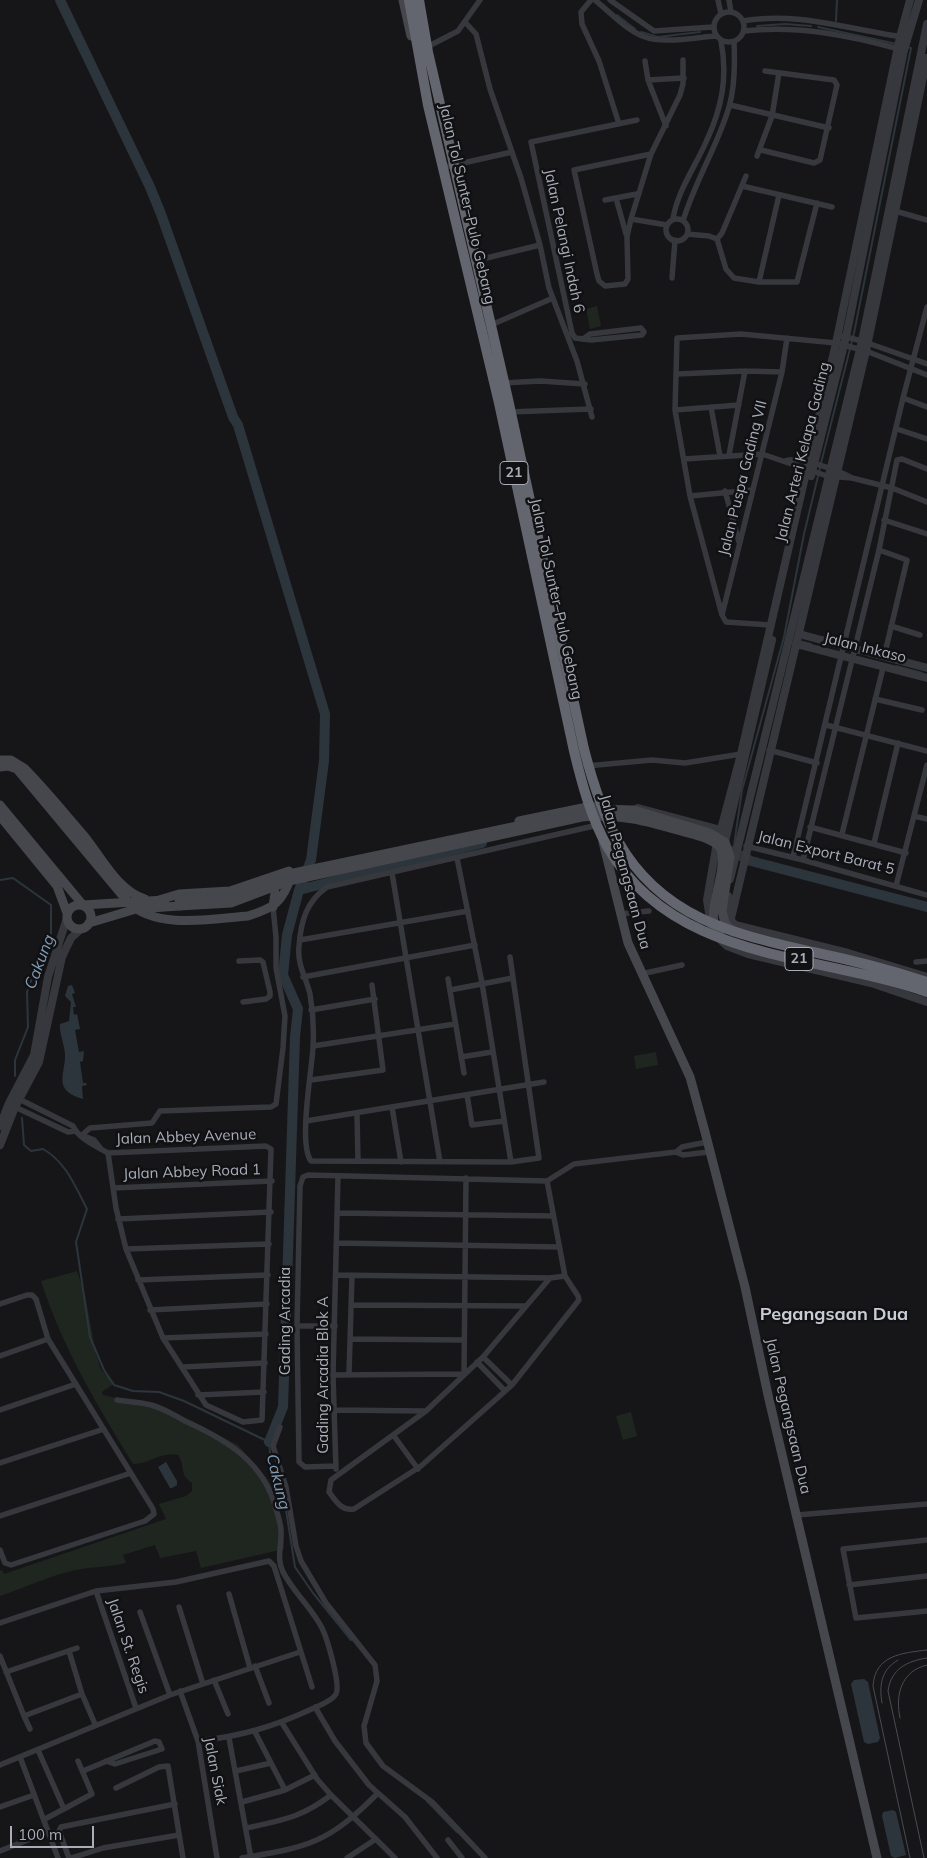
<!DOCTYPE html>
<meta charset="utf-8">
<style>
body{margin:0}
#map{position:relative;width:927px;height:1858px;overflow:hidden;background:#161618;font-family:Mulish,sans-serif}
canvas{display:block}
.scale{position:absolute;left:10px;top:1826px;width:84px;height:22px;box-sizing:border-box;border:2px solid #a8adb8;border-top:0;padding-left:6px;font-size:15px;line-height:18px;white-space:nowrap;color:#a8adb8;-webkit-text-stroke:4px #111113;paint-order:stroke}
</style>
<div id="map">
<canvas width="927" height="1858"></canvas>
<div class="scale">100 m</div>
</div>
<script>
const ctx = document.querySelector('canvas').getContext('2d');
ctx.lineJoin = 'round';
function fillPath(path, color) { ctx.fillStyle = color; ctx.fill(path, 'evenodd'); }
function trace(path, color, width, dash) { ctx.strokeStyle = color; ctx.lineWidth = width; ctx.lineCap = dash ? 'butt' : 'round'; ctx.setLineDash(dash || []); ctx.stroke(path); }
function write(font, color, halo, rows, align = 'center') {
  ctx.font = font + ' Mulish,sans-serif'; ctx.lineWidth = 5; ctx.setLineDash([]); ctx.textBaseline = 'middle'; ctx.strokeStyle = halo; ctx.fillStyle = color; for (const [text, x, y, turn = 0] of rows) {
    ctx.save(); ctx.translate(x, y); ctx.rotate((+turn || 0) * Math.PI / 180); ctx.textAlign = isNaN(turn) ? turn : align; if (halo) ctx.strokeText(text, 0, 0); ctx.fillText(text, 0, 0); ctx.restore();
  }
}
fillPath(new Path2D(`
 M597 306 601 326 590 329 586 309Z
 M656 1052 658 1065 636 1069 634 1056Z
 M77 1271 85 1294 96 1354 101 1370 115 1383 102 1392 103 1395 167 1409 238 1445 266 1477 271 1485 283 1531 284 1549 201 1568 196 1551 160 1558 155 1545 123 1555 126 1563C113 1566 101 1567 88 1568 59 1571 28 1587 0 1596V1571L2 1570 4 1574 166 1519 159 1504 186 1496 192 1491V1483C178 1473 186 1466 178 1455 157 1452 151 1464 133 1464 96 1403 63 1349 41 1281Z
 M631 1412 637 1436 623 1440 616 1416Z`), '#1e261f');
fillPath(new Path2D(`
 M72 985 75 993 72 994 76 1007H73L74 1015 77 1014 80 1029 75 1030 79 1052 84 1051 83 1061 80 1062 83 1083H86L87 1085 82 1086 83 1099C55 1091 63 1078 65 1059 66 1047 59 1035 60 1024L69 1021 71 1002 65 996 68 986Z
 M166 1462 177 1481V1485L172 1488H170L158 1467Z
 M864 1679 868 1682 880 1738 878 1742 868 1744 864 1742 851 1684 854 1680Z
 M893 1810 896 1812 906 1855 895 1858 891 1856 882 1816 883 1812Z`), '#2c353c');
trace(new Path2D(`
 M617 15 635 29
 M836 21 837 0
 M757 26 785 24 811 26
 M818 27 897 44
 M641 32 658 37 700 32
 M821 463 854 333 911 48 906 47
 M799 641 811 644
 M896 666 922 673
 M733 852 742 790 784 637 804 534 820 468
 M0 880 13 878 51 905V939L39 959 27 992 28 1027 15 1060V1076
 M22 1118 24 1145 31 1151 43 1149C66 1162 75 1186 87 1209L76 1242 79 1262 90 1337 104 1370 114 1385 133 1391 159 1392 184 1401 269 1442 271 1463 283 1491 295 1567 313 1593 351 1640
 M427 1801 457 1832`), '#2c353c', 2);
trace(new Path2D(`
 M60 0 150 187 161 214 233 417 238 425 325 714 324 761 311 860 299 890 287 935 283 975 298 1009 295 1037 283 1407 269 1442
 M729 850 751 861 927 907
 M299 890 482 843`), '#2c353c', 10);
trace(new Path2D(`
 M591 0 581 12 582 24 599 61 619 124
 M595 0C611 13 626 30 645 37 663 44 697 37 716 36
 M610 0 654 31 713 27
 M718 0 721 14
 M729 0 731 12
 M714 27a15 15 0 1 1 30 0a15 15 0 1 1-30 0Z
 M743 21C798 11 850 30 904 37
 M465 22 476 34 490 89 521 178 540 245 549 288 577 361 592 417
 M744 31C796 25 848 35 899 49
 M427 47 458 31 480 0
 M645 61 648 80 666 126
 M648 80 684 78
 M730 105 829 128
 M761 150 814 163 820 160 837 85 834 80 765 71
 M651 154 574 170 597 274 599 281 605 286 625 284 628 279 627 237 631 219 651 154 680 95 683 84V60
 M757 156 772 116 779 73
 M441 168 512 152
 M746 176 722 233 717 239 726 269 734 278 759 282H797L817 203
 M742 186 832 207
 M616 198 626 234
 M605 200 637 194
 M895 211 927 220
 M631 219 667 225
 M673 219C677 192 695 167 706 142 722 108 728 77 721 41
 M666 230a11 11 0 1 1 22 0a11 11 0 1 1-22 0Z
 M683 221C695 181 718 145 729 107 735 87 735 63 734 42
 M687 234 709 236 717 239
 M474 261 540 245
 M672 278 675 240
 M759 282 779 195
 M491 325 553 298
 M838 335 862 341 927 364
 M583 339 590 334 641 328 644 332 642 335 591 340 575 338 572 333 531 142 637 120
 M677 374 745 371 782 372
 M503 383 540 381 585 384
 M903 398 927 407
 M711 407 720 456
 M675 410 739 405
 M508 412 591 409
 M897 429 927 439
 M729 455 745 371
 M684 459 762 454 827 476 852 478 892 488 927 502
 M785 461C797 455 840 471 852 478
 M725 491 739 542
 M690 496 753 490
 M884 520 927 534
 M879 550 907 560 884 657
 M722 615 690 496 675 410 677 338 741 334 836 343 866 351 927 375
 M770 625 726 622 722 615 782 372 787 338
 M891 626 920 635
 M875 699 922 710
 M826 725 927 751
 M769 750 817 763
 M586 766 652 760 685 763 741 754
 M914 816 927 819
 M810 827 906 853
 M842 834 883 668
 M874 843 898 743
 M746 846 803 860 927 895
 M793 857 903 398 927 307
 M457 858 482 983 511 1162
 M803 860 879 550 897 460 902 459 927 469
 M392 873 440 1162
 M896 886 927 765
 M620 914 649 911
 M300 940 468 911
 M510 957 539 1158 511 1162 311 1161C298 1144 312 1070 313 1047 314 1030 313 1011 310 994 306 977 297 965 299 946 301 921 306 902 327 887L598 825
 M239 961 260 960 263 962 270 992V996L266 999 243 1002
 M916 962 927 961
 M641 974 682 965
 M303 977 475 945
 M448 979 464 1073
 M450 990 513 978
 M311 1010 375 999
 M313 1046 455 1024
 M461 1057 492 1052
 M311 1080 383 1070 372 985
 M467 1095 472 1125 504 1121
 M19 1099 73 1126C79 1139 96 1146 108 1153L266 1146 271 1149 262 1420 243 1422 206 1405 163 1338 126 1249 116 1208 108 1153
 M15 1107 68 1132 76 1131
 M392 1107 401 1162
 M357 1113 358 1161
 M306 1121 544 1082
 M82 1135 90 1128 152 1123 160 1111 271 1107 276 1104 283 1048 285 1016 276 968V937L273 907
 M84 1136 94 1140 101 1149
 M676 1152 683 1155 709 1152
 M547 1181 565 1276 578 1296 579 1300 512 1385 421 1466 354 1509C341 1511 336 1501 329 1492L331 1480 426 1411 483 1357 550 1278
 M547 1181 574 1164 676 1152 682 1147 707 1142
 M113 1188 272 1181
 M337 1213 553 1216
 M118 1219 271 1212
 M337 1243 559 1247
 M126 1249 269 1244
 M336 1275 550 1278 565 1276
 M138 1280 268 1275
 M0 1304 27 1295H32L36 1299 48 1339 153 1509 154 1514 145 1521 11 1565 5 1563 0 1550
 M352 1305 526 1306
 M150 1310 267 1304
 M297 1326H335
 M163 1338 266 1334
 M350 1339 463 1340
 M0 1356 48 1339
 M483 1357 512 1385
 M477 1362 505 1391
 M183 1367 265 1363
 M349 1374 352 1275
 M333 1375 464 1374 466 1178
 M198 1395 264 1392
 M117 1400C128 1402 140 1402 151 1405 163 1408 174 1415 185 1421 227 1440 264 1462 276 1509 278 1516 281 1524 281 1531 282 1546 276 1558 283 1572 294 1593 312 1608 322 1628 327 1638 341 1685 336 1694 332 1701 321 1705 314 1708 273 1727 242 1736 198 1741
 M0 1410 76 1384
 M333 1410 426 1411
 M280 1427 273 1446 286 1487 296 1546 301 1561 326 1603 375 1665 377 1681 364 1726 366 1743 383 1766 432 1802 485 1858
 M394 1436 418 1469
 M0 1463 104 1429
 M336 1466 305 1467 299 1462 297 1326 300 1186 303 1177 308 1175 547 1181
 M336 1469 333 1375 338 1176
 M797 1515 927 1504
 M0 1516 131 1473
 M927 1540 843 1549 856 1618 927 1611
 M849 1585 927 1576
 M96 1591 136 1708
 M229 1594 250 1668
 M179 1607 203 1684
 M140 1612 170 1695
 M0 1623 96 1591 176 1582 269 1561 274 1566 312 1687
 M69 1651 82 1694 95 1724
 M0 1656 24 1716 82 1694
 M255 1666 269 1703
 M6 1672 77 1648
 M214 1680 228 1714
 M180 1691 198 1741 217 1858
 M315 1707 335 1741 369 1785 405 1817 437 1858
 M24 1716 30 1729
 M282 1723 317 1779 331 1795 395 1858
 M255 1732 285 1790
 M229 1738 251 1858
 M38 1750 64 1809
 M20 1757 58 1858
 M0 1765 170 1695 300 1652
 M83 1771 155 1741 159 1742 162 1749 115 1764 106 1761
 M236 1771 271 1763
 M116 1788 159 1767 168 1766 183 1858
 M242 1802 285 1790 315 1775
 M0 1807 34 1795
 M45 1819 92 1794 78 1761
 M247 1828C282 1820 301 1818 331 1795
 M448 1840 462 1858
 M0 1851 48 1832
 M69 1858 59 1831 61 1827 175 1804
 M71 1858 103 1848 179 1835
 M242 1858C309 1847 328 1843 377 1794
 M347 1858 376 1839`), '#37383d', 5.5);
trace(new Path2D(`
 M910 0 900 37 836 343 741 754 716 848 707 900 712 932 727 946 748 954 871 983 927 1002
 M811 476 846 337 904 50 919 0
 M799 634 927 668
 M796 644 927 678
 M638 808 721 830
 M724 846 772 640
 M730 879 862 341 927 24
 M728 896 730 919 735 925 848 953 927 977
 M731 918 866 351 927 58
 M0 1126 9 1103 34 1055 48 977 67 918
 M0 1145 15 1107 39 1062 62 957 71 938 81 929`), '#37383d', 8);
trace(new Path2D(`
 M403 0 411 36
 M0 760H11L24 768C45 789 65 814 85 837 102 858 118 891 145 899
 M0 767 8 766 17 769 128 902C155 930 212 919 248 916 274 908 283 902 291 876
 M0 805 83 905 165 900
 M0 816 57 886 67 913
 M519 821 592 806
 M603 842 628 943 690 1077 705 1132 745 1287 768 1395 877 1858
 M271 881 275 893 273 907
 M159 900 179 894 230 891 289 871
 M67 917a12 12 0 1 1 24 0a12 12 0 1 1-24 0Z
 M722 911 730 857
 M89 923 136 909 179 906`), '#45474d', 9);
trace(new Path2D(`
 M882 1703C879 1685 881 1670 898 1660
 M900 1718C895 1695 901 1671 927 1665
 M910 1858 873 1686C875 1655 902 1653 927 1650
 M924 1858 888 1691C891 1669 907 1661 927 1658`), '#4a4c52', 1);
trace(new Path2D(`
 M179 900 238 895 289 874 598 809 634 810 710 833 725 842 730 857
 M179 906 231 903 289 881 582 817C617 813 647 821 681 831 695 835 709 837 720 847 731 875 698 917 723 939
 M722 911 725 923 733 932`), '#45474d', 9);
trace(new Path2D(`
 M409 0 428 105 499 403 574 751C582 784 591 818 608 848 674 962 816 953 927 992
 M419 0 428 52 508 399 584 749C592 780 602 813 618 841 661 918 734 934 813 952 851 960 890 970 927 982`), '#63666e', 10);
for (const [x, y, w] of [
 [514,473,28],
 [799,959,28]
]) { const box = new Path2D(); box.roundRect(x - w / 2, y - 11.5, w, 23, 4); ctx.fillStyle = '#111113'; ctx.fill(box); trace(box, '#a8adb8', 1); }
write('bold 14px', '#a8adb8', null, [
 ["21",514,473],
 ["21",799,959]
]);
write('15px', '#a8adb8', '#111113', [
 ["Jalan Tol Sunter–Pulo Gebang",467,204,77],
 ["Jalan Pelangi Indah 6",564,241,78],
 ["Jalan Arteri Kelapa Gading",803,452,-76],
 ["Jalan Puspa Gading VII",743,478,-76],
 ["Jalan Tol Sunter–Pulo Gebang",556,599,78],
 ["Jalan Inkaso",865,648,14],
 ["Jalan Export Barat 5",826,853,14],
 ["Jalan Pegangsaan Dua",625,872,75],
 ["Jalan Abbey Avenue",186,1137,-2],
 ["Jalan Abbey Road 1",192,1172,-2],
 ["Gading Arcadia",285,1321,-90],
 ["Gading Arcadia Blok A",323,1375,-90],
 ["Jalan Pegangsaan Dua",788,1416,77],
 ["Jalan St. Regis",128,1646,71],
 ["Jalan Siak",215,1771,79]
]);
write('italic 16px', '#7f9bb3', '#111113', [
 ["Cakung",40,962,-69],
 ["Cakung",278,1482,76]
]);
write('bold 18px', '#c9ccd4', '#111113', [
 ["Pegangsaan Dua",834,1315]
]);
</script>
